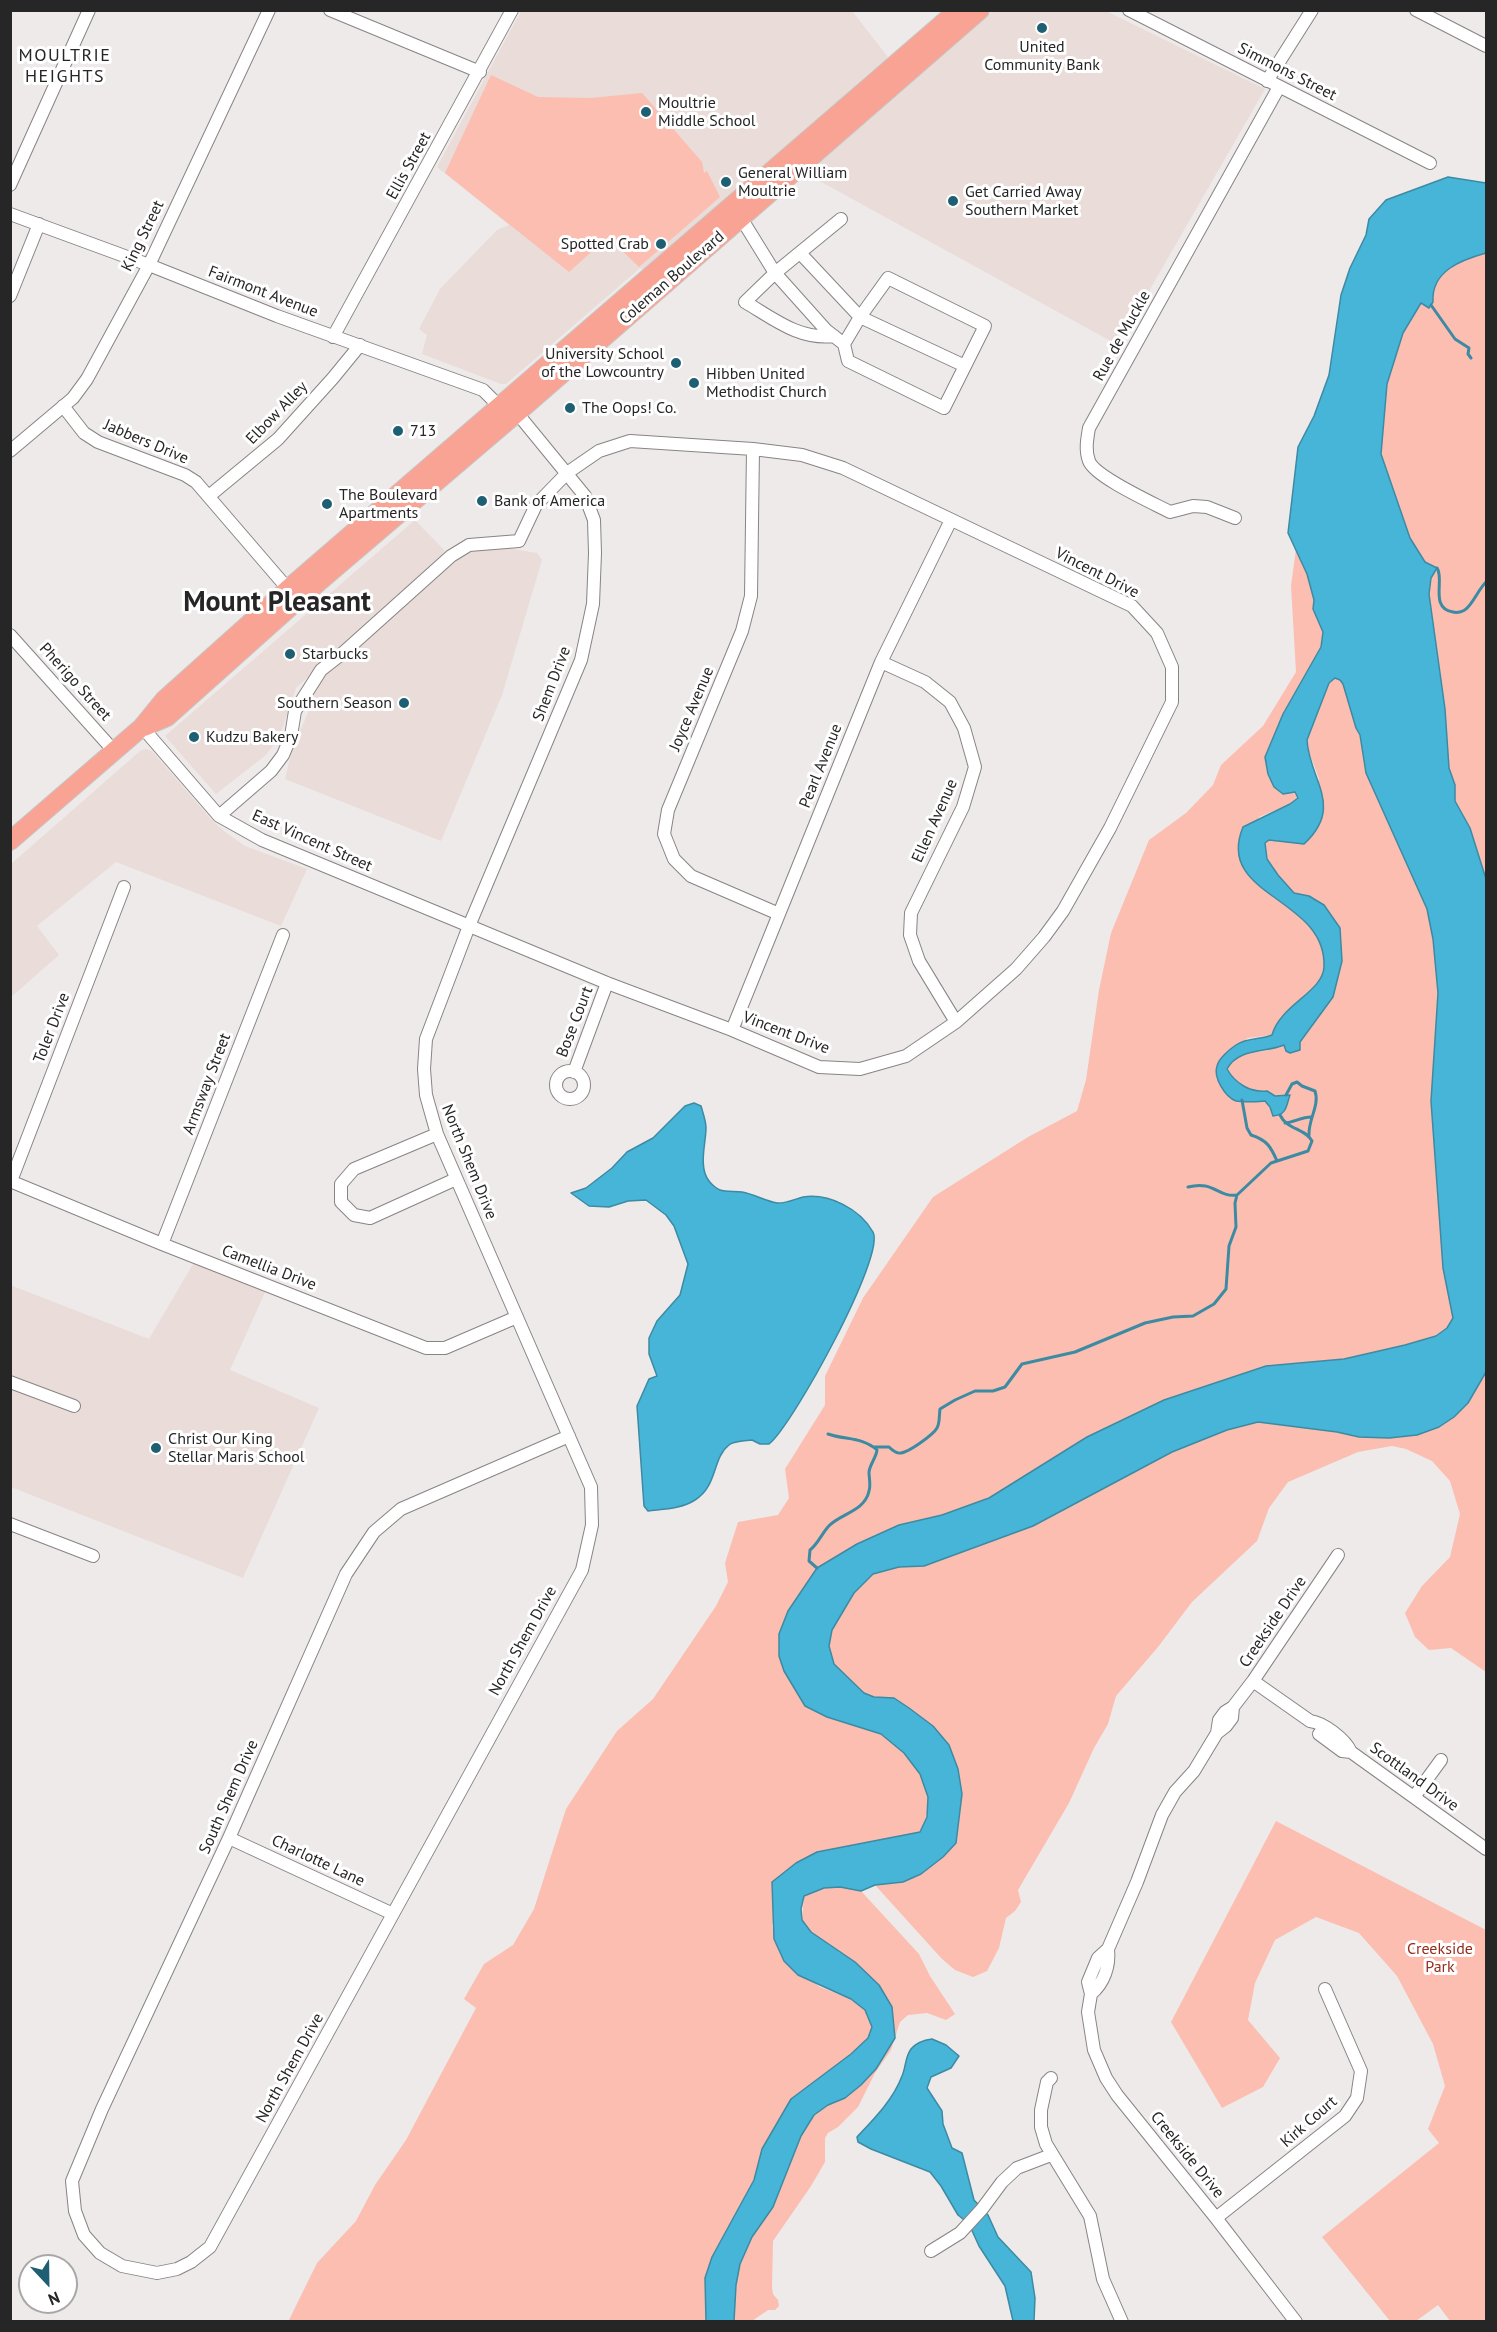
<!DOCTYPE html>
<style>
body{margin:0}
#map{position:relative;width:1497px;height:2332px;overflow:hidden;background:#eeeae9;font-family:"PT Sans",sans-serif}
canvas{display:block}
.frame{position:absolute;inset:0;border:12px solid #272626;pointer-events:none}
.north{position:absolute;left:18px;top:2254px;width:60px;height:60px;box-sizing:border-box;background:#fff;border:2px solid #a9a8a8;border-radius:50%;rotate:158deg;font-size:16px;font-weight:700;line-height:24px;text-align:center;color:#272626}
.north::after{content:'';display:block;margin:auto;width:21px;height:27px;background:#1e5f74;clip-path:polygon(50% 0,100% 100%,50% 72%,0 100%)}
</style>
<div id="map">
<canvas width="1497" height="2332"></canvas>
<div class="frame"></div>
<div class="north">N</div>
</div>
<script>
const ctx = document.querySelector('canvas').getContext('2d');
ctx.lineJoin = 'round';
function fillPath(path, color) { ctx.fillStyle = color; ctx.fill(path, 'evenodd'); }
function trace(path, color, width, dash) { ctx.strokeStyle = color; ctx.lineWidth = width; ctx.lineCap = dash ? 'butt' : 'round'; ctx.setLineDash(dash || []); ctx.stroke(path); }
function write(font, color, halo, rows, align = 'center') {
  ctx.font = font + ' "PT Sans",sans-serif'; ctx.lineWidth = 6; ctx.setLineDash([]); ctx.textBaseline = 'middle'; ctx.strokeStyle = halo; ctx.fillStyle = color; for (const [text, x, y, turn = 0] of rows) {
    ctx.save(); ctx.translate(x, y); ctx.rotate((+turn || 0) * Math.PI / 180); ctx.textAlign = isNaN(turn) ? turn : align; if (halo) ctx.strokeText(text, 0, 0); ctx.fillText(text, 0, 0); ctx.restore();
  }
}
fillPath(new Path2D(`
 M521 11H852L888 57 643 270 640 268 506 384H501L422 354 427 335 419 329 440 289 497 230 509 225 437 167Z
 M993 11H1106L1265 89 1118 345 805 173Z
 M415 520 445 551 438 562 358 631 296 688 279 738 266 755 216 794 165 736Z
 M495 546 537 553 542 560 502 695 441 841 285 779 292 750 310 708 315 684 322 675 451 562 472 548Z
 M146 749 152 751 210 818 225 832 245 846 307 869 281 926 116 862 37 926 59 955 11 997V864L140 751Z
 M196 1259 267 1288 230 1370 319 1408 243 1578 11 1487 10 1285 149 1339Z`), '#e9dcd9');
fillPath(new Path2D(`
 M491 75 538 97 591 98 642 93 702 162 704 173 707 171 720 197 639 267 608 237 569 272 445 173Z
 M1486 253V879L1470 828 1455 800V785L1449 768 1445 709 1429 594 1431 578 1437 570 1425 563 1410 538 1381 455 1387 384 1403 333 1421 303 1445 271 1469 258Z
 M1296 549 1307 574 1314 600 1313 609 1323 632 1321 647 1283 714 1265 757 1298 798 1290 804 1259 817 1272 897C1280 902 1289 906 1296 911 1316 926 1335 962 1317 984 1302 1003 1280 1007 1273 1035L1248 1038 1222 1057 1236 1101H1265L1270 1107 1273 1116C1287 1115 1286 1107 1290 1095L1274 1096 1267 1091C1250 1093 1236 1083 1227 1069L1232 1060 1244 1053 1266 1051 1284 1045 1299 1050 1300 1042 1313 1023 1342 961 1309 896 1294 893 1278 875 1267 859 1265 843 1269 840 1304 844 1319 779 1308 749 1307 740 1329 683 1335 678 1340 680 1343 684 1356 728 1360 735 1366 773 1427 909 1433 939 1438 993 1431 1101 1443 1268 1453 1318 1447 1328 1436 1336 1405 1345 1344 1359 1266 1366 1164 1400 1087 1437 989 1498 942 1515 899 1525 817 1568 788 1611 827 1717C844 1721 865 1725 881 1734 902 1746 924 1771 928 1796 930 1808 925 1821 920 1832L817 1852 772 1925 774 1939 784 1961 820 1987 851 1999 865 2010 872 2027 868 2038 851 2054 791 2099 762 2149 754 2180 712 2257 705 2278 706 2321 288 2322 317 2263 356 2221 375 2185 406 2140 476 2008 464 1999 484 1964 513 1945 534 1909 566 1809 617 1731 653 1699 716 1606 728 1582 725 1563 738 1522 778 1515 789 1498 785 1469 825 1405V1376L863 1298 933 1197 1028 1137 1077 1111 1086 1080 1099 990 1111 933 1149 840 1186 813 1213 785 1221 765 1263 726 1296 672 1291 586Z
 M1486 1372V1672L1451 1648 1429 1650 1415 1637 1405 1613 1422 1586 1450 1557 1460 1514 1450 1481 1432 1461 1406 1449 1392 1446 1358 1452 1288 1482 1269 1508 1257 1541 1192 1602 1158 1647 1116 1696 1108 1724 1094 1748 1069 1803 1018 1890 1021 1902 1015 1911 1006 1918 999 1948 987 1971 973 1977 955 1970 942 1959 875 1885 903 1882 956 1843 962 1794 933 1726 894 1698 874 1697 864 1693 834 1665 829 1646 832 1630 854 1593 873 1574 899 1567 924 1566 1033 1526 1172 1452 1227 1430 1258 1422 1337 1432 1359 1437 1468 1403Z
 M1276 1821 1486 1930V2321H1450L1438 2305 1416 2321H1390L1322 2237 1439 2143 1428 2129 1445 2086 1433 2044 1397 1976 1359 1933 1316 1917 1275 1940 1255 1983 1248 2020 1280 2058 1263 2087 1222 2108 1171 2022Z
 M840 1887 861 1891 919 1954 930 1976 955 2014 946 2020 927 2013 908 2015 900 2022 891 2050 875 2073 858 2107 838 2127 828 2133 825 2138V2162L811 2186 773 2241 772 2288 773 2294 778 2300 779 2306 775 2310H768L752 2321 734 2322 736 2285 740 2264 752 2237 773 2207 801 2136 814 2115 828 2105 845 2098 895 2038 892 2007 830 1947 811 1932 802 1920 804 1896 824 1888Z`), '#fbbeb1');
const water = new Path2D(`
 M1448 177 1486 183V253C1461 260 1431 271 1433 302L1429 308 1421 303 1403 333 1387 384 1381 454 1410 538 1425 562 1437 568 1431 578 1429 594 1445 709 1449 768 1455 785V801L1470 828 1486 879V1372L1468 1403 1454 1417 1439 1427 1417 1435 1389 1438 1359 1437 1337 1432 1258 1422 1227 1430 1172 1452 1033 1526 924 1566 899 1567 873 1574 854 1593 832 1630 829 1646 834 1664 864 1693 874 1697 894 1698 909 1708 933 1726 949 1745 958 1769 962 1794 956 1843 943 1857 921 1874 903 1882 875 1885 861 1891 840 1887 824 1888 804 1896 801 1909 802 1920 811 1932 855 1962 879 1985 892 2007 895 2038 876 2069 861 2085 845 2098 828 2105 814 2115 801 2136 773 2207 752 2237 740 2264 736 2285 734 2321H706L705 2278 712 2257 754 2180 762 2149 791 2099 851 2054 868 2038 872 2027 865 2010 851 1999 798 1975 784 1961 774 1939 772 1882 796 1863 817 1852 920 1832 927 1817 928 1797 920 1774 904 1753 881 1734 827 1717 805 1706 784 1671 779 1656V1634L788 1611 817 1568 857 1544 899 1525 942 1515 989 1498 1087 1437 1164 1400 1266 1366 1344 1359 1405 1345 1436 1336 1447 1328 1453 1318 1443 1268 1431 1101 1438 993 1433 939 1427 909 1366 773 1360 735 1356 728 1343 684 1340 680 1335 678 1329 683 1307 740C1309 780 1345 806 1304 844L1269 840 1265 843 1267 859 1278 875 1294 893 1309 896 1324 905 1340 928 1342 961 1333 997 1300 1042V1050L1290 1053 1286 1051 1284 1045C1265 1053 1238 1048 1227 1069 1235 1083 1250 1093 1267 1091L1275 1096 1290 1095C1286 1106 1287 1115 1273 1116L1270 1107 1265 1101C1260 1102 1240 1102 1236 1101 1225 1097 1213 1077 1217 1066 1219 1058 1230 1049 1236 1045 1248 1037 1260 1040 1272 1035 1280 1005 1323 992 1324 967 1327 897 1214 897 1243 827L1290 804 1298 798 1295 792 1283 794 1274 787 1268 774 1265 757 1283 714 1321 647 1323 632 1313 609 1314 600 1307 574 1288 533 1298 447 1314 416 1329 375 1341 295 1350 268 1366 235 1369 219 1386 200Z
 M694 1103 701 1106C703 1113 706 1121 706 1128 706 1143 698 1167 709 1181 711 1184 717 1189 720 1190 726 1192 735 1191 742 1192 754 1194 765 1201 777 1203 785 1204 795 1199 803 1197 829 1193 860 1209 873 1232 886 1255 793 1425 769 1444H760L752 1440C745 1441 734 1441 729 1445 712 1458 718 1486 695 1500 681 1509 664 1509 648 1511L644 1506 637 1406 649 1379 657 1376 649 1354V1338L657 1321 680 1295 688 1264 674 1226 666 1215 646 1200 628 1201 609 1207 589 1206 571 1193 586 1188 612 1168 627 1152 653 1138 685 1106Z
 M932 2039 946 2045 959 2056 951 2068 931 2077 927 2088 942 2111 943 2124 952 2148 962 2153 974 2200 988 2215 998 2237 1031 2272 1035 2298 1034 2321H1013L1005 2286 979 2246 969 2224 958 2215 941 2186 930 2172 871 2149 858 2142 857 2137C874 2119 893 2100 902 2076 906 2067 905 2057 911 2049 917 2042 924 2040 932 2039Z`);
fillPath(water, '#46b5d8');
trace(water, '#3d8aa3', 1.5);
trace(new Path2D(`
 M1431 305 1455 339 1469 348 1468 354 1471 358
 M1437 568C1445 579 1429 608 1453 612 1457 613 1463 612 1466 609 1474 602 1478 590 1486 582
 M1286 1095 1292 1084 1297 1082 1302 1086 1315 1091C1320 1105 1308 1120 1309 1135
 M1242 1100 1247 1128 1251 1135C1267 1140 1271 1147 1277 1161
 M1285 1123C1294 1122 1302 1117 1311 1117
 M1188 1187C1214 1180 1218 1198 1237 1195
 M874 1447H889C892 1450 896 1454 901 1453 909 1452 933 1435 937 1428 940 1423 939 1415 940 1409L955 1400 975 1391H993L1005 1387 1022 1364 1075 1352 1145 1323 1173 1317 1193 1316 1214 1304 1226 1289 1229 1246 1236 1227 1235 1203 1237 1195 1271 1163 1308 1151 1312 1141C1305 1128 1287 1130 1280 1115
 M817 1568 809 1561 810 1550C819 1543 824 1529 831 1524 844 1513 865 1510 869 1491 871 1485 869 1478 869 1472 870 1464 876 1458 877 1450 863 1437 845 1440 828 1434`), '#3d8aa3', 3);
const minor = new Path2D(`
 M330 10 480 72
 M1129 10 1430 163
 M1416 10 1486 46
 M1267 81 1312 10
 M10 185 89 10
 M10 214 149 265 277 316 483 390 499 406 517 413 585 496 594 520 595 553 593 604 581 660 469 926 426 1039 424 1069 426 1095 437 1134 591 1487 592 1525 582 1570 210 2247 191 2262 177 2269 157 2273 122 2266 100 2253 84 2235 75 2211 72 2181 102 2109 229 1838 346 1574 374 1532 401 1509 569 1436
 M741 218 775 273 841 219
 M800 253 860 317 888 278 985 326 944 408 848 361 844 344 826 330 775 273 745 302C774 319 799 340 834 336
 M10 296 39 224
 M333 337 512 10
 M844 344 860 317 965 366
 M63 406 84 433 98 442 185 475 196 482 288 589
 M753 449 751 596 742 631 668 810 664 834 674 859 691 876 779 914
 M10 451 73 398 87 379 149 265 269 10
 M209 496 278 439 333 378 360 345
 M1235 518 1207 507 1193 506 1170 512C1153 503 1095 477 1089 461 1085 450 1087 440 1089 428L1279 87
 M10 635 114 751
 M881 662 925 682 950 702 964 728 975 767 963 807 911 913 910 935 919 961 956 1022
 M142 727 219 816 262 840 607 983 732 1030 819 1067 860 1069 906 1056 956 1022 1016 969 1044 937 1063 911 1110 828 1172 702V667L1157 633 1132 606 843 468 802 455 753 449 630 441 599 451 567 473 536 505 519 541 469 545 451 556 344 652 321 670 295 711 291 736 283 755 271 771 219 816
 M732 1030 881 662 951 520
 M556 1085a14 14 0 1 1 28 0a14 14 0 1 1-28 0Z
 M574 1072 607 983
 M437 1134 354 1169 341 1184V1202L354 1215 370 1218 456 1179
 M10 1181 162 1244 426 1348H445L517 1317
 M11 1181 124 887
 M162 1244 283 935
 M10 1382 74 1406
 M10 1524 93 1556
 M1253 1681 1310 1721C1324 1723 1345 1739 1351 1752L1486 1849
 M1233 1707 1232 1718 1226 1726 1217 1733 1194 1771 1175 1792 1162 1815 1137 1882 1108 1949 1098 1958 1088 1982 1091 1994 1088 2012 1094 2050 1106 2078 1117 2095 1216 2218 1296 2322
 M1217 1733 1219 1720 1225 1712 1233 1707 1253 1681 1338 1555
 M1319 1734 1342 1751 1351 1752
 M1414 1797 1441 1760
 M229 1838 393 1914
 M1091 1994C1104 1983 1110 1966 1108 1949
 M1051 2078 1047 2082 1041 2110V2127L1046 2144 1090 2216 1103 2279 1122 2322
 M1216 2218 1345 2116 1357 2098 1361 2071 1325 1989
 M931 2251 960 2233 982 2209 1002 2182 1017 2168 1051 2155`);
const primary = new Path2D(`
 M144 727 167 717 299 599 517 413 980 10
 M10 841 142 727 164 700 288 589 958 10`);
trace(minor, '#888484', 14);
trace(primary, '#c7c7c7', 20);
trace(minor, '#fff', 12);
trace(primary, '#f8a394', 18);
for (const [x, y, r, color] of [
 [1042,28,6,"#1e5f74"],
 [646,112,6,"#1e5f74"],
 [726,182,6,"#1e5f74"],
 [953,201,6,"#1e5f74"],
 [661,244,6,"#1e5f74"],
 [676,363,6,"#1e5f74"],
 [694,383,6,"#1e5f74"],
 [570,408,6,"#1e5f74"],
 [398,431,6,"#1e5f74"],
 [482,501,6,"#1e5f74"],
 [327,504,6,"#1e5f74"],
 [290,654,6,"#1e5f74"],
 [404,703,6,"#1e5f74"],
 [194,737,6,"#1e5f74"],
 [156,1448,6,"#1e5f74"]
]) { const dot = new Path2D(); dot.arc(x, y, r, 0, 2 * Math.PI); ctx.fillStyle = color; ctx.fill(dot); trace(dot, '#fff', 2); }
write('16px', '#272626', '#fff', [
 ["United",1042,47,"center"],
 ["Community Bank",1042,65,"center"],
 ["Moultrie",658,103],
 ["Middle School",658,121],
 ["General William",738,173],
 ["Moultrie",738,191],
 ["Get Carried Away",965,192],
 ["Southern Market",965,210],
 ["Spotted Crab",649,244,"right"],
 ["University School",664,354,"right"],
 ["of the Lowcountry",664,372,"right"],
 ["Hibben United",706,374],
 ["Methodist Church",706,392],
 ["The Oops! Co.",582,408],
 ["713",410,431],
 ["The Boulevard",339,495],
 ["Apartments",339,513],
 ["Bank of America",494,501],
 ["Starbucks",302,654],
 ["Southern Season",392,703,"right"],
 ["Kudzu Bakery",206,737],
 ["Christ Our King",168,1439],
 ["Stellar Maris School",168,1457]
], 'left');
write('16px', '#272626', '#fff', [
 ["Simmons Street",1287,72,27],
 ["Ellis Street",409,166,-61],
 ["King Street",143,236,-64],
 ["Coleman Boulevard",672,278,-41],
 ["Fairmont Avenue",263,292,21],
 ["Rue de Muckle",1122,336,-61],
 ["Elbow Alley",277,413,-46],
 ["Jabbers Drive",146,442,23],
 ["Vincent Drive",1097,573,27],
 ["Pherigo Street",75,682,48],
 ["Shem Drive",552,684,-69],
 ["Joyce Avenue",692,709,-67],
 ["Pearl Avenue",821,766,-68],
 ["Ellen Avenue",935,821,-66],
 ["East Vincent Street",312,841,24],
 ["Bose Court",575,1022,-69],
 ["Toler Drive",52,1028,-69],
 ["Vincent Drive",786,1033,21],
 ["Armsway Street",207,1084,-69],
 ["North Shem Drive",469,1162,68],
 ["Camellia Drive",269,1268,21],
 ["Creekside Drive",1273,1622,-56],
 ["North Shem Drive",523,1641,-61],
 ["Scottland Drive",1414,1777,36],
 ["South Shem Drive",229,1797,-66],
 ["Charlotte Lane",318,1861,25],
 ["North Shem Drive",290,2068,-61],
 ["Kirk Court",1309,2122,-41],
 ["Creekside Drive",1187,2155,51]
]);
write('16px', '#942d1c', '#fff', [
 ["Creekside",1440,1949],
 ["Park",1440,1967]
]);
ctx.letterSpacing = '1.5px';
write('18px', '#272626', '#fff', [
 ["MOULTRIE",65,56],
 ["HEIGHTS",65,77]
]);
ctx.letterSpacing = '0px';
write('bold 28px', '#272626', '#fff', [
 ["Mount Pleasant",277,603]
]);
</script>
